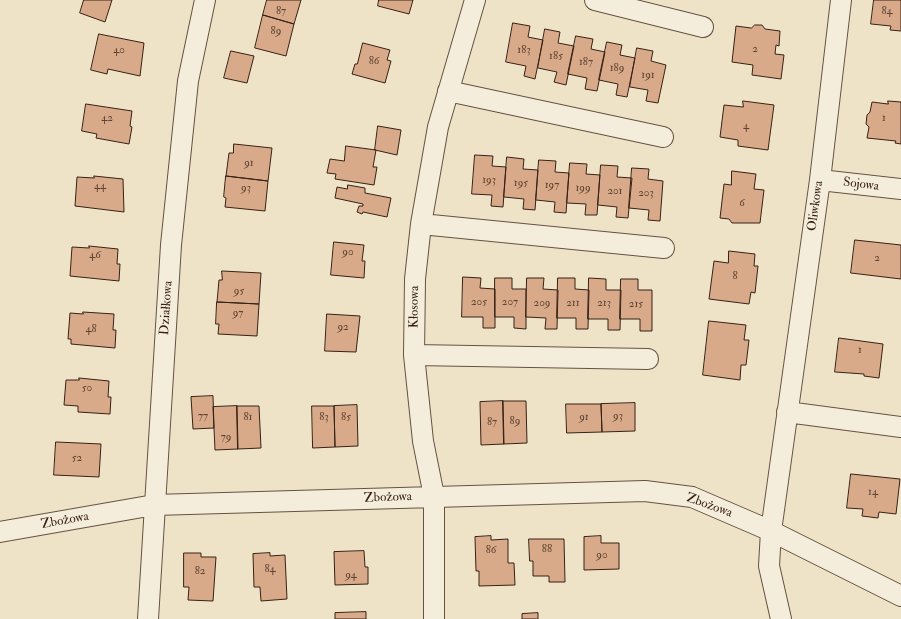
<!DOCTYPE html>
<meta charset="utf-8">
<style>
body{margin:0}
canvas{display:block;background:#efe3c7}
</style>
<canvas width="901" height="619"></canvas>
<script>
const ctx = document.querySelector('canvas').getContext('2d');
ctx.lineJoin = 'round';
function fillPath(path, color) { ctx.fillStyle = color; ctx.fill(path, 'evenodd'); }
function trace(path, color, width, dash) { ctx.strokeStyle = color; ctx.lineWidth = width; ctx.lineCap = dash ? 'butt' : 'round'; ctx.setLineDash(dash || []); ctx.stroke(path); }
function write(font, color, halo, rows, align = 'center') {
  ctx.font = font + ' "IM FELL Double Pica",serif'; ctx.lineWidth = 3; ctx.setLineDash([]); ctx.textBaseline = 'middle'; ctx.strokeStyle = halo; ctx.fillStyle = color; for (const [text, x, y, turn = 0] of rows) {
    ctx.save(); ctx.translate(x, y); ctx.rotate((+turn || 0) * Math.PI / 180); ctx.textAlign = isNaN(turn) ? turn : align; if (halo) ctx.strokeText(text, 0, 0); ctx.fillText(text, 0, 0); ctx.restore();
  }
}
const building = new Path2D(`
 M84 0H112L105 22 80 13Z
 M267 0H301L294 24 263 15Z
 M379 0H413L409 14 378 6Z
 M874 0H901V31L890 30 891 26 871 24Z
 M263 15 294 24 286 56 255 48Z
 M513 23 530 26 528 37 543 40 535 79 524 76 526 66 506 62Z
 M755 25H762L765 29 780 31 779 46 776 45 775 54 784 55 781 79 752 75 753 65 732 62 736 26 751 28Z
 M545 29 560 32 558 43 574 46 566 85 554 82 557 72 538 68Z
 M99 34 144 43 140 76 108 69 107 74 91 70Z
 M576 36 593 39 591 49 605 52 597 91 585 89 587 78 568 74Z
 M607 42 622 45 620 55 635 58 627 97 616 95 618 84 599 80Z
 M363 43 390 50 387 60 391 61 385 83 352 74 355 64H357Z
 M637 48 653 51 651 61 666 65 658 103 646 101 648 90 630 87Z
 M231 51 254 56 247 83 224 78Z
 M743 101 774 105 768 150 738 146V140L720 137 724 105 743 107Z
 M888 101 901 102V144L895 143 896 141 867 138 869 127 866 124 867 115 870 112 872 102 888 104Z
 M86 104 132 111 130 126 132 127 129 144 96 138 97 134 82 131Z
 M378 126 401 130 397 155 375 150Z
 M234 144 272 148 268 181 226 176 229 153H233Z
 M346 146 376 150 373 167H377L374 185 335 179 336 174 327 173 330 159 344 161Z
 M475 155 493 156 492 166 506 167 503 207 491 206 492 195 472 194Z
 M507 157 524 159 523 169 538 170 535 210 523 209 524 199 504 197Z
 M539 160 556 161 555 172 569 173 566 213 554 212 555 202 536 200Z
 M570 163 587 164 586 174 600 175 597 215H585L586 204 567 203Z
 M601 165 618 166 617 177 632 178 628 218 616 217 617 207 598 205Z
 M632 168 649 169 648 179 663 181 660 221 648 220 649 210 629 208Z
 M732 171 756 174 754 189 764 190 760 223H732L729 219 720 218 724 184 731 185Z
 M94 176 123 179 124 212 75 206 77 177 94 178Z
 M226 176 268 181 265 211 225 207 226 198 224 197Z
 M348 185 365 188V193L391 198 387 217 363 212 362 214 357 212 359 206H363V204L335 198 337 187 347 189Z
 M855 240 901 245V279L851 273Z
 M334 242 364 245 362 261H365L364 278 331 275Z
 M89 246 118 249 117 264H120L119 281 70 276 72 247 89 248Z
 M729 251 755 254 754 266H758L755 293 751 292 749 304 709 299 714 261 728 263Z
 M222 271 261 273 259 304 217 302 219 280H222Z
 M463 277 481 278 480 288 495 289V328H483V317H462Z
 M495 278H512V289H526V329L514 328V317H495Z
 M527 278H544L543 289 558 290 557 329H545L546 318 526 317Z
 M558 278H575V289L589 290 588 329H576V318H557Z
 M589 278 606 279V290H621L620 330H608V319H588Z
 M621 279H638V290H652V331H640V319H620Z
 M217 302 259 304 257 336 218 334 219 324H216Z
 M83 312 114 314 113 330H116L115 348 71 344V339H68L70 313 83 314Z
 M327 314 360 316 356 352 325 351Z
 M709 321 746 325 744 340H749L746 365H741L740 380 703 375Z
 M839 338 883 344 879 378 864 376V374L835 372Z
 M79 378 109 381 108 397H111L110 414 78 412V406L64 405 66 380H79Z
 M213 396 214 428 193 429 191 397Z
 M503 401H526L527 443 504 444Z
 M503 401 504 444 481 445 480 402Z
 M635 403V431L602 432 601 404Z
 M566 404H601L602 432 567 433Z
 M357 405 358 446 335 447 334 406Z
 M237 406H259L261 448 238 449Z
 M237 406 238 449 215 450 213 407Z
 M312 406H334L335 447 313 448Z
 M56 442 101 444 99 477 54 475Z
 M851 474 900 479 896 514 879 512 878 518 862 516 863 509 847 508Z
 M491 536V540L508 539V563H514L515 585 479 586V571H476L475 537Z
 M601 536V543H619V569L584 570V537Z
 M529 539H564L565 582H549V576H533V561H530Z
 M364 551 365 567H368V584L335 585 334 552Z
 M184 553H201V557H216L213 601 188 600 189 587H184Z
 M270 553V556L285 555 287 599 261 601 260 587H254L253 554Z
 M366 612V619H335V613Z
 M538 613V619H522V614Z`);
fillPath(building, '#d8aa89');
trace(building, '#372115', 1);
const street = new Path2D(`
 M595 0 703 27
 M841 0 820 180 771 531 901 596
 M448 91 663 137
 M820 180 901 189
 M421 224 664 248
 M414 355 648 359
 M787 412 901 427
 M0 532 154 505 645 491 692 497 771 531 769 566 781 619
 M148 619 171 245 188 81 205 0
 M434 619V496L423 441 414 355 415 279 421 224 438 127 475 0`);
trace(street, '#655242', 22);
trace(street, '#f5eddb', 20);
write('11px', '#5f4332', null, [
 ["87",281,12],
 ["84",887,12],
 ["89",276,32],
 ["2",755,50],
 ["40",119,51],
 ["183",524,51],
 ["185",556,57],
 ["86",374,62],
 ["187",586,63],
 ["189",617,69],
 ["191",648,76],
 ["42",107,119],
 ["1",884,119],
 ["4",746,127],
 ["91",249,164],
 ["193",489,181],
 ["195",521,184],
 ["197",552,186],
 ["44",100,187],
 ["93",246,189],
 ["199",583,189],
 ["201",615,192],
 ["203",646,194],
 ["6",742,204],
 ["90",348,253],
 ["46",95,256],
 ["2",877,259],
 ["8",735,277],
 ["95",239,292],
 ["205",479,303],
 ["207",510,303],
 ["209",542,304],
 ["211",573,304],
 ["213",604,304],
 ["215",636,305],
 ["97",238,314],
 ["92",343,328],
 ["48",91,330],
 ["1",860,351],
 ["50",87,389],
 ["77",203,417],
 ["93",618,417],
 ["81",248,418],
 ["83",324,418],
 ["85",346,418],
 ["91",584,418],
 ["89",515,422],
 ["87",492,423],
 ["79",226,438],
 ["52",77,459],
 ["14",873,493],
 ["88",547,550],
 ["86",491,551],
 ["90",602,556],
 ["84",270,570],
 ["82",200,572],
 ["94",351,576]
]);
write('13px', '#372115', '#f5eddb', [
 ["Sojowa",861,185,7],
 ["Oliwkowa",816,206,-82],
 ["Kłosowa",415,307,-89],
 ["Działkowa",167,308,-86],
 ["Zbożowa",388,498,-2],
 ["Zbożowa",709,506,20],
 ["Zbożowa",65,521,-10]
]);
</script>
